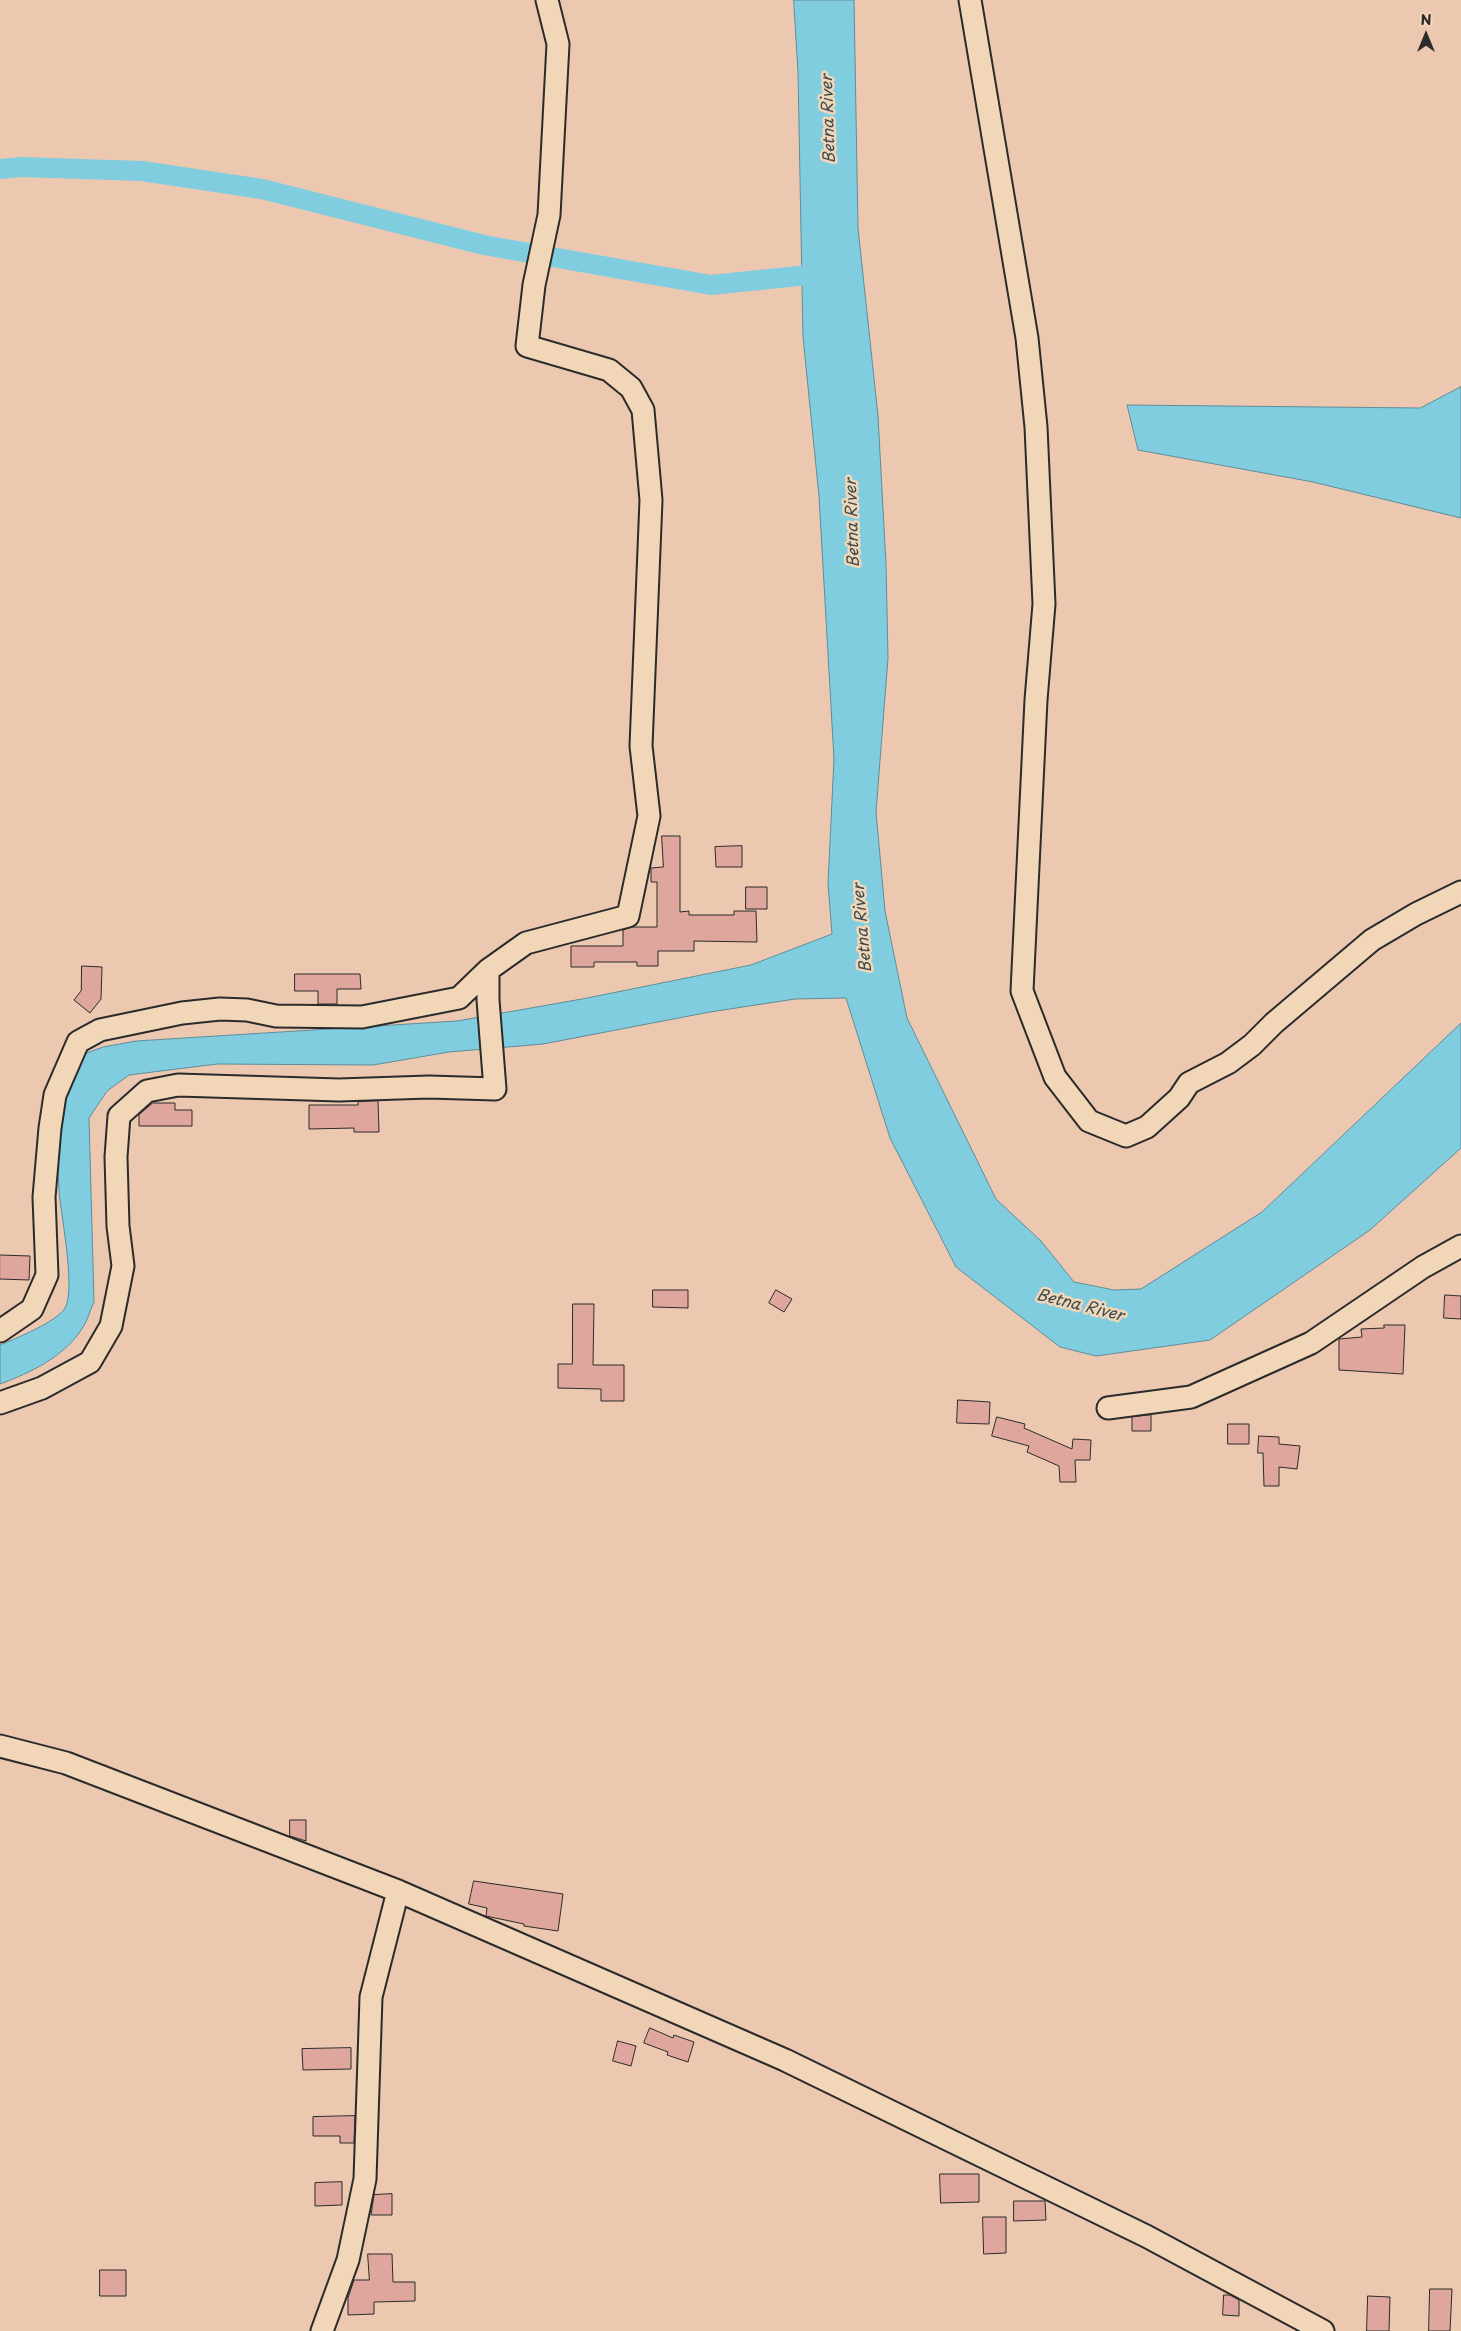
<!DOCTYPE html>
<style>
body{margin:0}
#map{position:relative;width:1461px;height:2331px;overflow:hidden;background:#ecc8b0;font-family:"Playpen Sans",sans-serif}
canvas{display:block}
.north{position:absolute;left:1401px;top:10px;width:50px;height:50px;-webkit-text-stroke:4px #f1d6b8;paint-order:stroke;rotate:0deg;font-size:14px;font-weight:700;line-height:20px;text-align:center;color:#2b2b2b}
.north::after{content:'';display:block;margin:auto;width:18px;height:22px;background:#2b2b2b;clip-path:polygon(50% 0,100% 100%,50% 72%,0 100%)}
</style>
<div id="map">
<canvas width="1461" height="2331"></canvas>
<div class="north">N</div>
</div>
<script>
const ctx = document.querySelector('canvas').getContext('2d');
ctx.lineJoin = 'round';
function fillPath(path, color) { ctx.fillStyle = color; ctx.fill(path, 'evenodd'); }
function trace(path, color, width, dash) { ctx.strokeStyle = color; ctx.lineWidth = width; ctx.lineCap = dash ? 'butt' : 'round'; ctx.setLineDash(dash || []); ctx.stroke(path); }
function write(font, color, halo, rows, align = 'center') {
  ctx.font = font + ' "Playpen Sans",sans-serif'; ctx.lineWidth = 5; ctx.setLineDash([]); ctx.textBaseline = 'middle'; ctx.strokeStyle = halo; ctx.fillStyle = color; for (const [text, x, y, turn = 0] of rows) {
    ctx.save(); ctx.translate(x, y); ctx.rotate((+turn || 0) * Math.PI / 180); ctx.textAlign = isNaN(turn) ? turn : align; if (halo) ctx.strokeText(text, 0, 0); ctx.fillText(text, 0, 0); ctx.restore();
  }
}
const water = new Path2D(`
 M794 0H854L858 228 878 416 886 564 888 658 876 812 885 911 907 1018 996 1199 1041 1241 1074 1282 1114 1290 1141 1289 1262 1212 1461 1023V1148L1370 1230 1210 1340 1096 1356 1060 1347 956 1267 890 1138 846 998 795 999 710 1012 543 1044 449 1052 373 1065 217 1064 129 1075 107 1091 89 1118 94 1302C90 1310 88 1320 83 1327 66 1356 30 1373 0 1384V1345C15 1339 58 1321 65 1308 76 1289 61 1216 59 1191 58 1173 57 1153 58 1134 59 1105 71 1081 81 1055L103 1047 136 1041 457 1021 582 999 751 965 832 934 828 884 834 759 819 496 803 337 798 72Z
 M1461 387V518L1313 482 1138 450 1127 405 1420 408Z`);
fillPath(water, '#81cde0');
trace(water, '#5f8c98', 1);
trace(new Path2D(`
 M0 169 20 167 142 171 262 189 484 245 711 285 827 273`), '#81cde0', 20);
const building = new Path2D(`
 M662 836H680V912L689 911V915H734V911H756L757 942 694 941V951H658V966H637V962H594V967H571V946H623V930L632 927H657V882H651V868L663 867Z
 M742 846V867H716L715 847Z
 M746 887H767V909H746Z
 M82 966 102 967 101 999 90 1013 74 1000 81 991Z
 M295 974H360L361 989H337V1004H318V991H295Z
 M378 1101 379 1132H354V1128L309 1129V1105H358V1102Z
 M153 1103H175V1110H192V1126H139V1115Z
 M0 1255 30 1256 29 1280 0 1279Z
 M653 1290H688V1308L653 1307Z
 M776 1290 792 1299 784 1312 769 1303Z
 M1445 1295 1461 1296V1319L1444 1318Z
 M573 1304H594L593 1365H624V1401H601V1389L558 1388V1364H572Z
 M1384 1325H1405L1403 1374 1339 1370V1339L1362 1337 1361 1329 1384 1328Z
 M958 1400 990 1402 989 1424 957 1423Z
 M1151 1415V1431H1132V1417Z
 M997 1417 1025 1424 1024 1428 1072 1449 1073 1439 1091 1440 1090 1460H1075L1076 1482H1060L1059 1466 1027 1452 1029 1446 992 1436Z
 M1228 1424H1249V1444H1228Z
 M1259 1436 1279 1437V1444L1300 1446 1297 1469 1279 1467V1486H1264L1263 1453H1258Z
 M290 1820H306V1841L290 1836Z
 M474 1881 563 1894 558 1931 524 1926V1924L486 1916 487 1908 469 1904Z
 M650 2028 673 2038 674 2035 694 2042 688 2062 667 2055 668 2052 644 2043Z
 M618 2041 636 2046 631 2066 613 2061Z
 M351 2048V2069L303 2070 302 2049Z
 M355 2116 354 2143H340V2136H313V2117Z
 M940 2174H979V2202L941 2203Z
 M342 2182V2205L315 2206V2183Z
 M392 2194V2215H371L374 2195Z
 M1014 2201H1045L1046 2220 1014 2221Z
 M983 2217H1006V2253L984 2254Z
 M368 2254H392L393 2282H415V2301L374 2302V2314L348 2315V2298L354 2280H369Z
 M100 2270H126V2296H100Z
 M1430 2289H1452L1450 2331H1429Z
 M1224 2295H1230L1239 2300V2316L1223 2315Z
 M1368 2296 1390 2297 1389 2331H1367Z`);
fillPath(building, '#dea69c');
trace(building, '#2b2b2b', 1);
const minor = new Path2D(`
 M970 0 1027 338 1036 427 1044 604 1036 700 1022 991 1055 1077 1089 1121 1126 1136 1147 1127 1179 1098 1189 1083 1228 1063 1252 1045 1274 1023 1372 940 1416 914 1461 892
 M0 1331 32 1309 47 1275 44 1197 50 1128 55 1095 78 1042 100 1030 182 1013 220 1009 247 1010 276 1016 362 1017 459 998 488 970 526 943 628 916 649 816 641 746 651 500 643 410 631 388 609 370 527 346 534 285 549 215 558 44 547 0
 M0 1403 42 1388 90 1362 111 1326 123 1266 118 1226 116 1157 119 1116 147 1091 178 1085 339 1090 429 1087 495 1089 488 1000V970
 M1108 1408 1191 1397 1311 1343 1423 1267 1461 1246
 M0 1746 66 1763 398 1891 785 2060 1146 2236 1323 2331
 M322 2331 348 2260 365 2179 371 1997 398 1891`);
trace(minor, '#2b2b2b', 25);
trace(minor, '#f1d6b8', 21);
write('italic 16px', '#3c4b4f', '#f1d6b8', [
 ["Betna River",829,119,-92],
 ["Betna River",853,523,-92],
 ["Betna River",863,928,-95],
 ["Betna River",1080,1306,14]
]);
</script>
